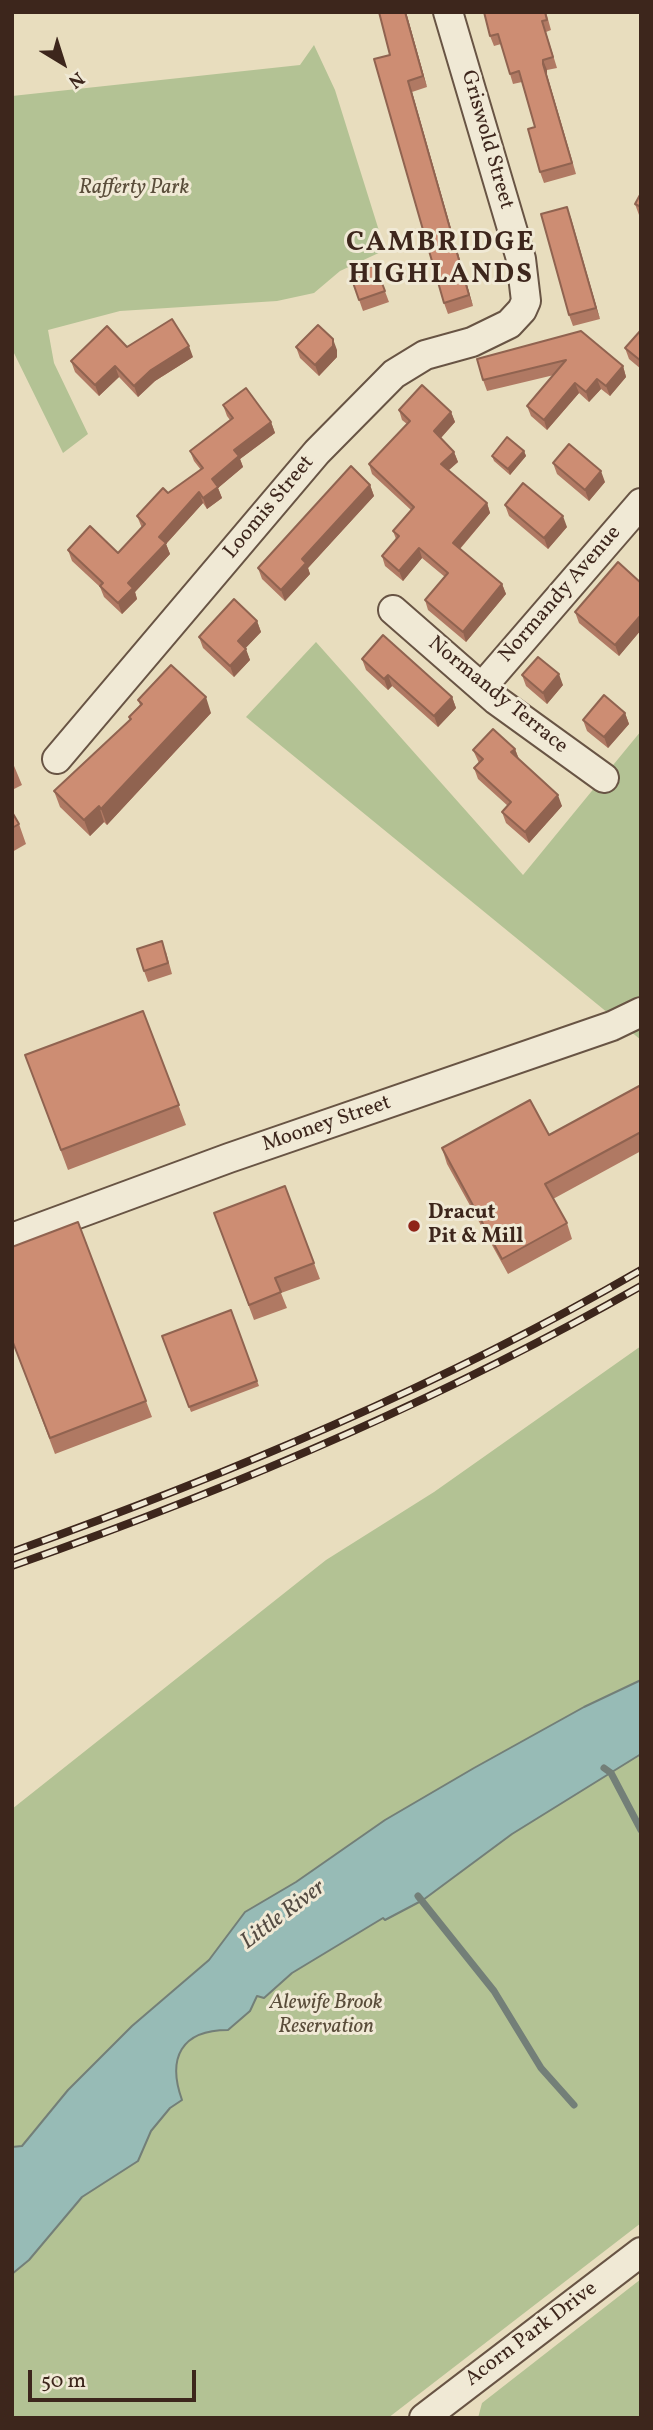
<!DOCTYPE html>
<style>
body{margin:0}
#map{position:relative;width:653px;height:2430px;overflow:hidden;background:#e8ddbe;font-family:Vollkorn,serif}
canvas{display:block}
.frame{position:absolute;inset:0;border:14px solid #3d261c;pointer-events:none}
.north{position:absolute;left:28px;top:28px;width:70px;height:70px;-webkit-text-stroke:5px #f0e9d5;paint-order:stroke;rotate:142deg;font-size:19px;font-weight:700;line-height:28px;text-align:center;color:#3d261c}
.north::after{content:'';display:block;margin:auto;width:24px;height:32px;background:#3d261c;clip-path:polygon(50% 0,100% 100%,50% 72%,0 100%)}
.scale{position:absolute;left:28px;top:2370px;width:168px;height:32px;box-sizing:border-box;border:4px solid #3d261c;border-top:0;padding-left:9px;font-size:21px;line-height:24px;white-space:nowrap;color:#3d261c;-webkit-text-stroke:5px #f0e9d5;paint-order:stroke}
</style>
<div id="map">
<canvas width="653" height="2430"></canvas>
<div class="frame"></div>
<div class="north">N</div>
<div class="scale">50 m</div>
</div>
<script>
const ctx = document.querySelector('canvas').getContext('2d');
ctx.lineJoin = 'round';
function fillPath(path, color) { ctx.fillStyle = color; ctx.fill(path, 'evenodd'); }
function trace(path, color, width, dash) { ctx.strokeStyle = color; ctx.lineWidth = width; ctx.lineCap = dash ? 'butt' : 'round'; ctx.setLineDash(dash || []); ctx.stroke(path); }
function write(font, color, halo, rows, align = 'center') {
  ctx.font = font + ' Vollkorn,serif'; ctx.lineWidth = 6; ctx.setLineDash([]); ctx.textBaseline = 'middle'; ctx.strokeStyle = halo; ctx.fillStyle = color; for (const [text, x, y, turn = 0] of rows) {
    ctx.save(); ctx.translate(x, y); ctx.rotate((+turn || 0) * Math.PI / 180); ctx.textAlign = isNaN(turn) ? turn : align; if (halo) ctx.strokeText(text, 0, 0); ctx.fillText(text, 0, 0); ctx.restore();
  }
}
fillPath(new Path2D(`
 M314 45 335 90 385 250 340 271 314 293 277 301 120 311 48 330 54 363 88 434 63 453 12 349V96L300 65Z
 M316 642 523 875 641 731V1040L246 717Z
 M641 1346V2223L388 2418H12V1809L326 1560 434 1492Z
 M641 2279V2418H478L482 2403Z`), '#b3c294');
const water = new Path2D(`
 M641 1680V1754L512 1834 423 1900 385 1920 383 1918 292 1973 264 1998 257 1996 250 2011 228 2030C181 2030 167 2058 182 2100L170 2108 151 2131 138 2161 82 2197 29 2260 12 2274V2147L22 2146 68 2090 132 2026 209 1960 245 1912 296 1882 385 1820 474 1768 584 1707Z`);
fillPath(water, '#97bbb6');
trace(water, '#737f78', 2);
trace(new Path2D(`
 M604 1768 611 1773 641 1830
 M418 1896 494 1991 541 2068 574 2105`), '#737f78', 7);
const minor = new Path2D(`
 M393 610 496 700 604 778
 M482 687 641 503
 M57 759 317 452 394 374 425 355 472 342 509 324 522 310 526 301 521 259 448 12
 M12 1238 229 1158 612 1026 641 1012
 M424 2418 641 2252`);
trace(minor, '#685444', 32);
trace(minor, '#f0e9d5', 28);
const rail = new Path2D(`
 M12 1552C229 1474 441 1386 641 1270
 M12 1566C229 1490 441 1400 641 1286`);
trace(rail, '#3d261c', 8);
trace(rail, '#f0e9d5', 5, [16]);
fillPath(new Path2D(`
 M406 12 427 87 412 92 473 306 448 314 444 303 390 55Z
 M546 12 551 30 546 32 557 68 547 70V75L576 174 544 183 540 172 535 127 522 82 513 84 501 44 494 46 490 36Z
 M641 193V216L639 215 635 204Z
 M567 207 600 319 573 326 569 315Z
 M375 265 389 302 363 311 350 274Z
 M641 330V369L629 359 625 348Z
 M581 331 623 366 626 377 610 396 601 389 589 402 579 393 547 430 531 416 527 406 554 375 487 391 483 380Z
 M127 347 193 357 155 381 138 397 119 377 99 396 75 372 71 361Z
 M296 347 337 350V357L319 376 300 358Z
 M223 405 271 422 275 433 240 459 243 467 218 488 222 498 207 509 203 503 166 544 170 554 135 592 137 599 122 614 104 597 100 587 72 561 68 550 118 553 142 528 137 516 201 470 194 461 190 451 230 420 227 416Z
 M399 410 451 412 455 422 441 438 454 452 458 462 448 471 487 503 490 513 460 549 502 584 506 594 466 642 428 610 425 600 445 577 422 558 403 581 385 566 382 556 396 539 393 531 411 510 372 474 369 464 407 424 402 420Z
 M524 451 526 456 510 475 494 461 492 456Z
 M553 463 605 482 589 501 557 474Z
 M370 485 374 496 308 568 310 574 285 601 262 579 258 568Z
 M505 505 567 527 548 549 509 516Z
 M641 583V630L619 656 579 623 575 612Z
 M257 621 261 632 245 648 250 660 234 677 203 648 199 637Z
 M362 659 452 697 456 708 438 727 392 686 388 690 366 670Z
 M522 675 563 685 547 704 526 686Z
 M138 700 211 713 107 825 104 822 90 836 60 807 54 791 130 720 129 717 140 705Z
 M625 713 629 724 608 748 587 731 583 720Z
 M515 749 519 759 562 806 529 843 506 823 502 812 508 806 478 779 474 768 479 763 473 750Z
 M12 761 22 785 12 790Z
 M12 812 19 824 26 844 12 852Z
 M166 952 172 974 148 982 144 971Z
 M143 1011 186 1125 68 1170 25 1055Z
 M641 1085V1151L553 1199 567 1223 572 1239 508 1274 447 1164 442 1148 549 1135Z
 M285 1186 320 1279 281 1293 287 1308 254 1320 214 1213Z
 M78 1222 152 1417 55 1454 12 1340Z
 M231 1310 259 1386 191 1412 162 1336Z`), '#b07963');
fillPath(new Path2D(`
 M405 12H406L427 87 423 76Z
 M543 60 547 70V75L576 174 543 64Z
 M408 81 412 92 473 306 469 295Z
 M567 207 571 218 600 319 596 308Z
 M333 339 337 350V357L319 376 315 365Z
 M189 346 193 357 155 381 138 397 134 386 151 370Z
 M115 366 119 377 99 396 95 385Z
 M623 366 626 377 610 396 606 386Z
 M597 379 601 389 589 402 586 392Z
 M575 383 579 393 547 430 544 420Z
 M451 412 455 422 438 441 434 431Z
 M271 422 275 433 240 459 243 467 218 488 222 498 207 509 203 498 212 479 234 450Z
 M524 451 526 456 510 475 508 469Z
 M454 452 458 462 444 474 441 464Z
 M601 471 605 482 589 501 585 490Z
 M370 485 374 496 308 568 310 574 285 601 281 590 302 559Z
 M199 492 203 503 166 544 170 554 135 592 137 599 122 614 118 603 128 583 159 537Z
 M487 503 490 513 456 553 453 543Z
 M563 516 567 527 548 549 544 538Z
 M419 548 422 558 403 581 399 571Z
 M502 584 506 594 466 642 463 632Z
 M640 615 641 630 619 656 615 645Z
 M257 621 261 632 242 652 238 641Z
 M246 649 250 660 234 677 230 666Z
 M559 674 563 685 547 704 543 693Z
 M388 675 392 686 388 690 384 679Z
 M206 697 211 713 107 825 101 809Z
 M452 697 456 708 438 727 434 716Z
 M625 713 629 724 608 748 604 737Z
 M515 749 519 760 511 752Z
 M558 795 562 806 529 843 525 832Z
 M99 806 104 822 90 836 84 820Z`), '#906350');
const building = new Path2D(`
 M379 12H405L423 76 408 81 469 295 444 303 374 59 390 55Z
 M484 12H545L547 20 542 21 553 57 543 60V64L572 163 540 172 528 129 535 127 519 71 510 74 498 34 490 36Z
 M641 193V207L635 204Z
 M567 207 596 308 569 315 541 214Z
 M375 265 385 291 359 300 350 274Z
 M172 319 189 346 151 370 134 386 115 366 95 385 71 361 107 326 127 347Z
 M318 325 333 339V346L315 365 296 347Z
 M641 330V361L625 348Z
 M581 331 623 366 606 386 597 379 586 392 575 383 544 420 527 406 566 360 483 380 477 359Z
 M422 385 451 412 434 431 454 452 441 464 487 503 453 543 502 584 463 632 425 600 448 573 419 548 399 571 382 556 399 536 393 531 414 507 369 464 410 421 399 410Z
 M246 388 271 422 234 450 239 456 212 479 218 487 203 498 199 492 159 537 166 543 128 583 133 588 118 603 100 586 103 583 68 550 90 526 118 553 145 524 137 516 163 488 168 493 203 468 190 451 233 418 223 405Z
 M507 437 524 451 508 469 492 456Z
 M569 444 601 471 585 490 553 463Z
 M351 466 370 485 302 559 306 563 281 590 258 568Z
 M523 483 563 516 544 538 505 505Z
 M618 562 641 583V615L615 645 575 612Z
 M234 599 257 621 238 641 246 649 230 666 199 637Z
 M383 635 452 697 434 716 388 675 384 679 362 659Z
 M538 657 559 674 543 693 522 675Z
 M171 665 206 697 101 809 99 806 84 820 54 791 131 719 129 717 142 704 138 700Z
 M604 695 625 713 604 737 583 720Z
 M493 729 515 749 511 752 558 795 525 832 502 812 511 802 474 768 483 759 473 750Z
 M12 812 19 824 12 828Z
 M162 941 168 963 144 971 137 949Z
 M143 1011 179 1105 61 1150 25 1055Z
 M641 1085V1132L545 1184 567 1223 502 1259 442 1148 530 1100 549 1135Z
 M285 1186 314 1263 275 1278 281 1292 249 1305 214 1213Z
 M78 1222 146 1401 50 1438 12 1340V1247Z
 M231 1310 257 1381 189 1407 162 1336Z`);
fillPath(building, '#cd8d73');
trace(building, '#906350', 2);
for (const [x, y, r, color] of [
 [414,1226,7,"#8f2418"]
]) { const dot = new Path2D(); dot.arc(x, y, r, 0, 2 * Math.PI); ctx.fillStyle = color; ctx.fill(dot); trace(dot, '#f0e9d5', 2.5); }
write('21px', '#3d261c', '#f0e9d5', [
 ["Griswold Street",486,140,74],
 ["Loomis Street",270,508,-50],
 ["Normandy Avenue",561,595,-49],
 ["Normandy Terrace",497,696,39],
 ["Mooney Street",327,1125,-19],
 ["Acorn Park Drive",532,2335,-37]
]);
write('italic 21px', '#5a4d3a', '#f0e9d5', [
 ["Rafferty Park",134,189],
 ["Alewife Brook",326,2004],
 ["Reservation",326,2028]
]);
write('bold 21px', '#3d261c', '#f0e9d5', [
 ["Dracut",428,1214],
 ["Pit & Mill",428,1238]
], 'left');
write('italic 23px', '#544b42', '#f0e9d5', [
 ["Little River",284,1916,-37]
]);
ctx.letterSpacing = '2px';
write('bold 28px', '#3d261c', '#f0e9d5', [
 ["CAMBRIDGE",441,245],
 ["HIGHLANDS",441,277]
]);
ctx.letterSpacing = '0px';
</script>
